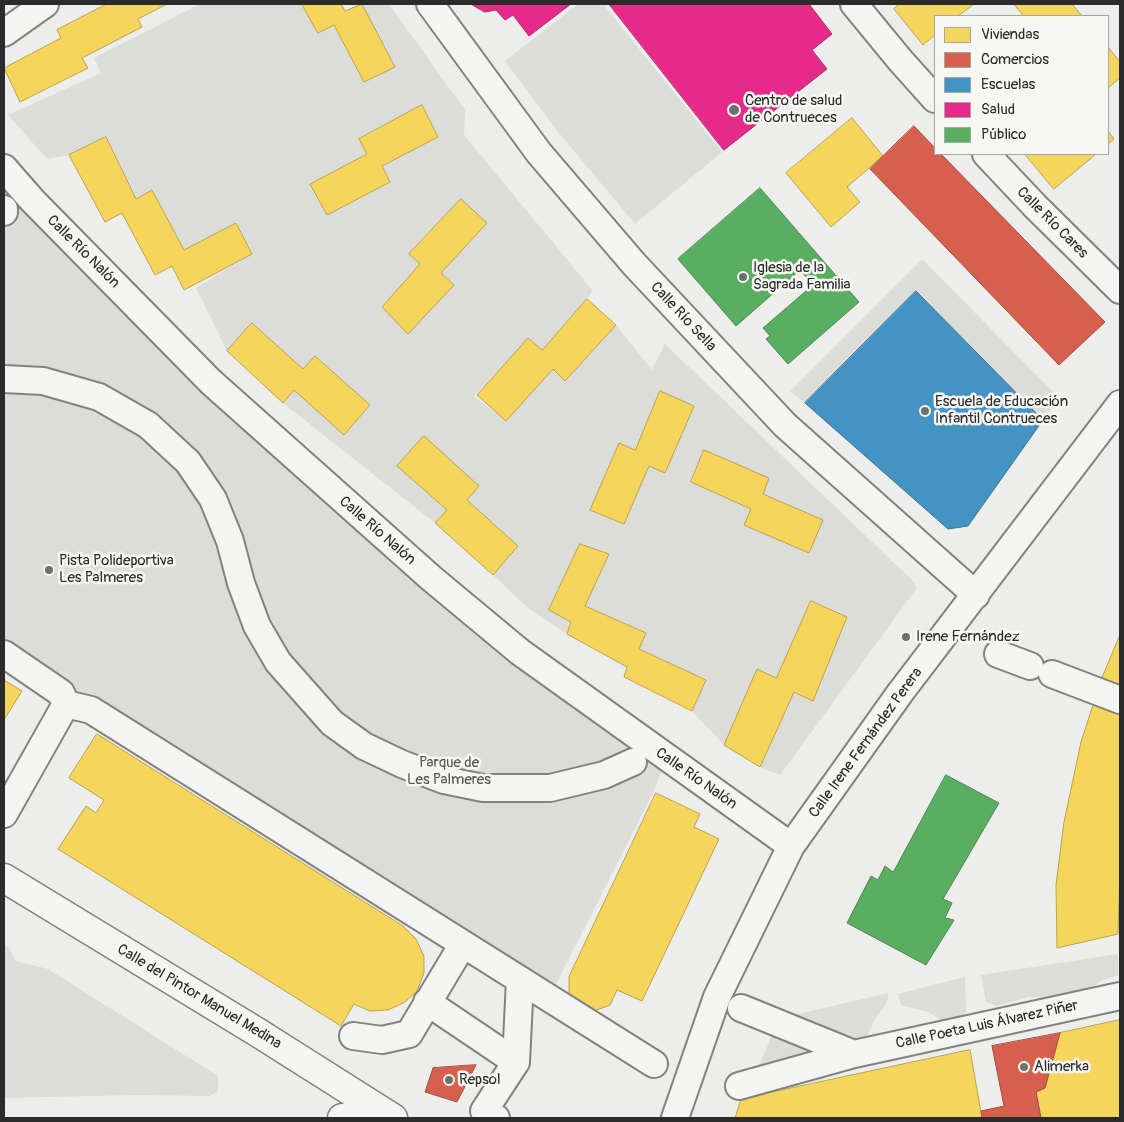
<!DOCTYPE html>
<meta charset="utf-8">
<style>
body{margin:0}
#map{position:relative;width:1124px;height:1122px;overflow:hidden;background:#ededeb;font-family:Pangolin,sans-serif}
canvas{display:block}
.frame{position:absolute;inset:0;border:5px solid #2b2b2b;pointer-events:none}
.legend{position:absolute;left:934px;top:15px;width:175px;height:140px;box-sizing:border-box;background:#f6f6f2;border:1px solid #a5a5a2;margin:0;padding:6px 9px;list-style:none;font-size:15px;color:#2b2b2b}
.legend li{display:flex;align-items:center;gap:10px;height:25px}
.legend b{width:25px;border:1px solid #a5a5a2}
</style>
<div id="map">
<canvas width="1124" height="1122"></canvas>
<div class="frame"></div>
<ul class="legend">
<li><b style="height:14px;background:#f6d55c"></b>Viviendas</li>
<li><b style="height:14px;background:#d6604d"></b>Comercios</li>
<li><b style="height:14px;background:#4393c3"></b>Escuelas</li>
<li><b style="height:14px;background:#e7298a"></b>Salud</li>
<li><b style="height:14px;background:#5aae61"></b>Público</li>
</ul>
</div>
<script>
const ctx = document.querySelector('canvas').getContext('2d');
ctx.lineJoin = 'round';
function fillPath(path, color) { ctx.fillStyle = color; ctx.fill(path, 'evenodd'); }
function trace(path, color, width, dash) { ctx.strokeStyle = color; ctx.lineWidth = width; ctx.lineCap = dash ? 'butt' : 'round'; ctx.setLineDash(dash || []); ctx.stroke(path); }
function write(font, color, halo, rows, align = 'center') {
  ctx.font = font + ' Pangolin,sans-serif'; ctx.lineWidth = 5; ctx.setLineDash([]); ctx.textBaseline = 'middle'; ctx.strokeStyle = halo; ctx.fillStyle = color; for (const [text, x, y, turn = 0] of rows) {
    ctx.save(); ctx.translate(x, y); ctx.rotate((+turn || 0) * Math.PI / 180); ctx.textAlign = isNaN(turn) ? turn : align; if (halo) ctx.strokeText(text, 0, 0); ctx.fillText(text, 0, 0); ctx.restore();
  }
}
fillPath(new Path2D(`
 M200 4H302L318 33 334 25 364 82 395 66 362 4H389L465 110 464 135 593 291 542 350 528 339 474 396 506 421 553 369 565 381 616 325 652 370 665 344 915 583 916 589 780 775 760 767 794 692 813 700 846 617 811 601 776 678 757 670 724 745 692 711 706 680 639 649 646 633 585 606 608 554 580 544 549 609 571 622 567 634 528 608 493 575 518 546 467 500 479 486 398 466 447 510 435 523 283 403 294 390 344 435 370 406 315 356 303 369 252 323 227 351 196 288 252 254 236 223 184 250 153 191 136 199 106 137 69 155 47 159 8 115 101 73 94 58ZM422 105 438 137 382 166 390 182 327 215 311 184 367 154 359 138ZM461 199 487 223 441 273 454 285 408 334 382 307 420 264 409 253ZM660 391 694 406 665 473 649 466 623 524 590 510 619 443 635 450ZM704 450 769 478 763 494 823 520 809 553 744 525 751 509 691 482Z
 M578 4H603L722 152 635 224 558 132 505 61Z
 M4 168 211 382 666 759 653 793 549 998 4 654Z
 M922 259 1059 398 1043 420 916 291 805 403 790 391Z
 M4 945 10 949 15 961 48 969 210 1071 218 1076V1091L210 1096 136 1095 4 1098Z
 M1118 954V975L1101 981 1083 994 1062 998 1028 997 997 1006 986 1002 981 975Z
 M965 977 966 1010 962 1021 952 1026 928 1012 901 1005 898 994Z
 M888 993C889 1005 882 1008 876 1018 869 1029 869 1039 855 1045L786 1017Z
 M775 1029 827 1050 757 1069Z`), '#dcdcd9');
const homes = new Path2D(`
 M107 4H167L138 19 142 27 82 58 88 68 20 102 4 68 61 38 57 30Z
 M302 4H341L345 11 362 4 395 67 364 82 334 25 318 33Z
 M900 4H974L958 16H935V35L923 45 894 9Z
 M1014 4H1072L1082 16H1024Z
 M1108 47 1120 62V78L1108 88Z
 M422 105 438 137 382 166 390 182 327 215 310 184 367 154 359 139Z
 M852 118 883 156 847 187 860 202 831 227 786 173Z
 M1108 131 1114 139 1108 144Z
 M106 137 136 199 152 190 184 250 236 223 252 254 184 290 172 266 155 275 122 213 105 222 69 155Z
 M1025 154H1096L1054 189Z
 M461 199 487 223 441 273 454 285 408 334 382 307 420 264 409 254Z
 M587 299 616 325 565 381 553 369 506 421 477 395 528 338 542 350Z
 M252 323 303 369 315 356 370 405 344 435 294 390 283 403 227 351Z
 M660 391 694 406 665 473 649 466 624 524 590 510 619 443 635 450Z
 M424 436 479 486 467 500 518 546 493 575 435 523 447 510 397 466Z
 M704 450 769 478 763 494 823 520 809 553 744 525 751 509 691 482Z
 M580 544 609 554 585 606 646 633 639 649 706 680 692 711 624 677 627 667 567 634 571 622 549 610Z
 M811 601 847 617 813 701 794 692 760 767 724 745 757 669 776 678Z
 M1120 635V871L1118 934 1057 948 1056 885 1064 822 1081 742 1101 680Z
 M4 680 22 691 4 720Z
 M97 734 403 926 416 939 424 956V973L417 991 405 1002 388 1010 370 1011 354 1004 341 1026 58 849 86 806 96 813 104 800 69 778Z
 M656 793 700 814 694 827 719 839 642 1001 617 990 610 1005 594 1011 579 1008 569 994V977Z
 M1120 1020V1118H1041L1036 1092 1045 1088 1060 1033Z
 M970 1050 982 1118H735L741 1099Z`);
fillPath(homes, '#f6d55c');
trace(homes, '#b9a24d', 1);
const shops = new Path2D(`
 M914 126 935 148V154H941L1105 322 1059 365 870 169Z
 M1060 1033 1045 1088 1036 1092 1041 1118H982L981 1111 1004 1106 992 1046Z
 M476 1065 457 1102 425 1092 433 1068Z`);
fillPath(shops, '#d6604d');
trace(shops, '#a35043', 1);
const schools = new Path2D(`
 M916 291 1043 420 968 526 948 529 805 403Z`);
fillPath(schools, '#4393c3');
trace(schools, '#3c7495', 1);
const health = new Path2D(`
 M471 4H571L529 36 513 15 505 20 496 10 485 12Z
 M609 4H809L832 34 812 50 827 69 724 150Z`);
fillPath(health, '#e7298a');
trace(health, '#af2a6e', 1);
const public = new Path2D(`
 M760 188 859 302 788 364 766 339 770 336 763 328 813 285 800 270 736 326 678 259Z
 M946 775 999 803 943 899 952 903 945 918 954 920 926 965 847 923 871 876 878 880 885 866 893 872Z`);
fillPath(public, '#5aae61');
trace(public, '#4c8751', 1);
const street = new Path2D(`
 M430 4 539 153 634 264 785 425 976 595
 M854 4 900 60 935 99
 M4 33 45 4
 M986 154 1035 206 1120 290
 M4 168 32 200 211 382 431 578 520 652 791 846
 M4 209V212
 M4 379 43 381 99 397 148 425 188 462 213 499 230 541 241 583 257 626 278 662 332 723 364 746 402 764 444 780 483 788H550L604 775 633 762
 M4 654 61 693 66 704
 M998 654 1030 666
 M1052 674 1120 700
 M66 704 91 710 654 1064
 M4 814 66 704
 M427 1002 516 1062 484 1111 496 1118
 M741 1008 854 1054
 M353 1036 382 1040 409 1034 463 944
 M516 1062 520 980
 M739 1086 854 1054 1120 996
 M675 1118 717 997 791 846 900 693 1120 404`);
const secondary = new Path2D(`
 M4 878 257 1032 393 1118
 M342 1118 383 1112`);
trace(street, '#828281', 30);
trace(secondary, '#828281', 31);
trace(street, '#f4f4f2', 26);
trace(secondary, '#f4f4f2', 28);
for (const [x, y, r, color] of [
 [734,110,6,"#6f6f6e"],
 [743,277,5,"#6f6f6e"],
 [925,411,5,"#6f6f6e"],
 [49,570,5,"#6f6f6e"],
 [906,637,5,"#6f6f6e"],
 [1024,1067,5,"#6f6f6e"],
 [449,1080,5,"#6f6f6e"]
]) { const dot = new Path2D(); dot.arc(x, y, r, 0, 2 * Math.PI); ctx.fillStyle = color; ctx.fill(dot); trace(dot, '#f6f6f2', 2); }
write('15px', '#2b2b2b', '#f6f6f2', [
 ["Centro de salud",745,101],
 ["de Contrueces",745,118],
 ["Iglesia de la",753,268],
 ["Sagrada Familia",753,285],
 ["Escuela de Educación",935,402],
 ["Infantil Contrueces",935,419],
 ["Pista Polideportiva",59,561],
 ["Les Palmeres",59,578],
 ["Irene Fernández",916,637],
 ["Alimerka",1034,1067],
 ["Repsol",459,1080]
], 'left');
write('15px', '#2b2b2b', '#f6f6f2', [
 ["Calle Río Cares",1052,223,45],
 ["Calle Río Nalón",83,252,45],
 ["Calle Río Sella",683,317,47],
 ["Calle Río Nalón",377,531,41],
 ["Calle Irene Fernández Perera",866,743,-54],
 ["Calle Río Nalón",696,779,35],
 ["Calle del Pintor Manuel Medina",199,997,31],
 ["Calle Poeta Luis Álvarez Piñer",987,1025,-12]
]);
write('15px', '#545453', '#f6f6f2', [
 ["Parque de",449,763],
 ["Les Palmeres",449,780]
]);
</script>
